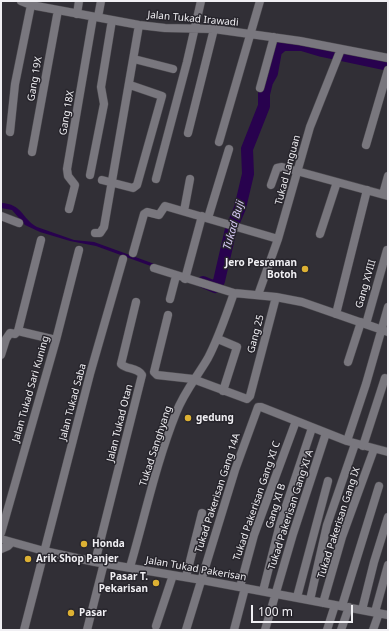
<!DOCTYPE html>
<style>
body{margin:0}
#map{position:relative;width:389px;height:631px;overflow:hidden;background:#312f36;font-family:"Noto Sans",sans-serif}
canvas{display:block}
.frame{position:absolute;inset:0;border:2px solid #f0eff3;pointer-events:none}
.scale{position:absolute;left:251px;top:605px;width:102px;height:18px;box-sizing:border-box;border:2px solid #f0eff3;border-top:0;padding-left:5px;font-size:12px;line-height:14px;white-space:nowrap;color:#f0eff3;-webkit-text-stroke:3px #27252c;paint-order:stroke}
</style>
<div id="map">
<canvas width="389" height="631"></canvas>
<div class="frame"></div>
<div class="scale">100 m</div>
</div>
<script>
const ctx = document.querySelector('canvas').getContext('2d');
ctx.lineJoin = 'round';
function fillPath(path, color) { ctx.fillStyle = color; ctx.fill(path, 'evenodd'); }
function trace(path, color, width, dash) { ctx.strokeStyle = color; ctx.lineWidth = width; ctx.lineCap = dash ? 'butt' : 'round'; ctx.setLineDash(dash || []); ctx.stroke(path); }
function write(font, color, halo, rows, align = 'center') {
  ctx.font = font + ' "Noto Sans",sans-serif'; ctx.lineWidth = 3; ctx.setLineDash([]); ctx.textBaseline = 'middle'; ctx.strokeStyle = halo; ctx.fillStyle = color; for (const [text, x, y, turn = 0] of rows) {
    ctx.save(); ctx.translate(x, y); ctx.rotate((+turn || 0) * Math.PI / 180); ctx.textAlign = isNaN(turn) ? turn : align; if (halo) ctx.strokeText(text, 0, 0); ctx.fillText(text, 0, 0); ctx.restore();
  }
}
fillPath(new Path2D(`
 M1 203C23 204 21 218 37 227L74 240 94 242 160 266 170 273 96 246 70 241 40 232 25 225 12 210 1 208Z`), '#28024e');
trace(new Path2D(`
 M203 282 215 287 219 281 231 229 240 208 248 174 247 149 264 106V94L267 82 272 73 276 51 283 45H302L322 51 388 65`), '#28024e', 12);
const minor = new Path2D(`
 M21 1 31 5 139 25 165 28 214 29 300 41 388 58
 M77 14 79 1
 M98 17 101 1
 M134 59 173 69
 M260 88 274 37
 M10 132 15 84 31 5
 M188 133 214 29
 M219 142 260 1
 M366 145 388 70
 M32 152 58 10
 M90 175 104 104 101 87 112 20
 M156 179 187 62 201 1
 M102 180 133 188 137 185 162 96 130 85
 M271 185 277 168 282 167 388 196
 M383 194 388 176
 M69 209 75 185 68 176 67 169 93 17
 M184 211 190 179
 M1 216 19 223
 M208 218 229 149
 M95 233H100L104 227 139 25
 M320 234 337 182
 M133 253 144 214 147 212 159 215 165 206 278 239
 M154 268 234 293 276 297 302 302 388 332
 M185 279 202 216
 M258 295 278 239 310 127 341 49
 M170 299 176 276
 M336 314 367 190
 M168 315 154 372 157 375 193 379 247 399 250 396 276 297
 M366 324 387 250
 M18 331 41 240
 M18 331 56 340
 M218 339 237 347 223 391
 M1 355 6 339 10 333 15 334 18 331
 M348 362 361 322
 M347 441 366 384 388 307
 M363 446 385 378
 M1 533 56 340 79 250
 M1 539 44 551 95 562 202 580 388 615
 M1 549 8 546 11 543
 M95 562 142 375C137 367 127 370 121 364L136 302
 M130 567C145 516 156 463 176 413 184 392 197 377 208 358 219 337 226 315 234 293
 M186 577 202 513
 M240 587 254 535 296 421
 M263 591 280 524 312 428
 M297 597 328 481
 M310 600 327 525 355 444
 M323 603 342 537 374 449
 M342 606 379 486
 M362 610 374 562 388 517
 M375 612 388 565
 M156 626 173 575
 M24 630 90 374 123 259
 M87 630 104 563
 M186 630 235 470 258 407H261L347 441 388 452
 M234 630 245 588
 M265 630 293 534 326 433
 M327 630 335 605
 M341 630 349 607
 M373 630 379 613`);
trace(minor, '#4d4b50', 9);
trace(minor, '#79777e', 8);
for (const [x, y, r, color] of [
 [305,269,4,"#ddb133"],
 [188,418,4,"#ddb133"],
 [84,544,4,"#ddb133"],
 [28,559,4,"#ddb133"],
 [156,583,4,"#ddb133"],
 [71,613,4,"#ddb133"]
]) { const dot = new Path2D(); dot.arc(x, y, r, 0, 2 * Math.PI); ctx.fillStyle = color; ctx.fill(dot); trace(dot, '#27252c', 1.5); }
write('10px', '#f0eff3', '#27252c', [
 ["Jalan Tukad Irawadi",193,19,5],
 ["Gang 19X",35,79,-80],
 ["Gang 18X",67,113,-80],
 ["Tukad Languan",288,170,-75],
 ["Gang XVIII",366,284,-74],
 ["Gang 25",256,334,-75],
 ["Jalan Tukad Sari Kuning",31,389,-74],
 ["Jalan Tukad Saba",73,402,-75],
 ["Jalan Tukad Otan",120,423,-76],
 ["Tukad Sanghyang",156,446,-72],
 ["Tukad Pakerisan Gang 14A",218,493,-72],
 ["Tukad Pakerisan Gang XI C",257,501,-71],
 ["Gang XI B",276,506,-73],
 ["Tukad Pakerisan Gang XI A",291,510,-72],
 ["Tukad Pakerisan Gang IX",339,523,-72],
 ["Jalan Tukad Pakerisan",196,569,10]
]);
write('bold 10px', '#f0eff3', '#27252c', [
 ["Jero Pesraman",297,263,"right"],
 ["Botoh",297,275,"right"],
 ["gedung",196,418],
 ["Honda",92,544],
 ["Arik Shop Panjer",36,559],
 ["Pasar T.",148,577,"right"],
 ["Pekarisan",148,589,"right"],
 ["Pasar",79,613]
], 'left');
write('italic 11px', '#d6c9f4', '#27252c', [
 ["Tukad Buji",234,225,-74]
]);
</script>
